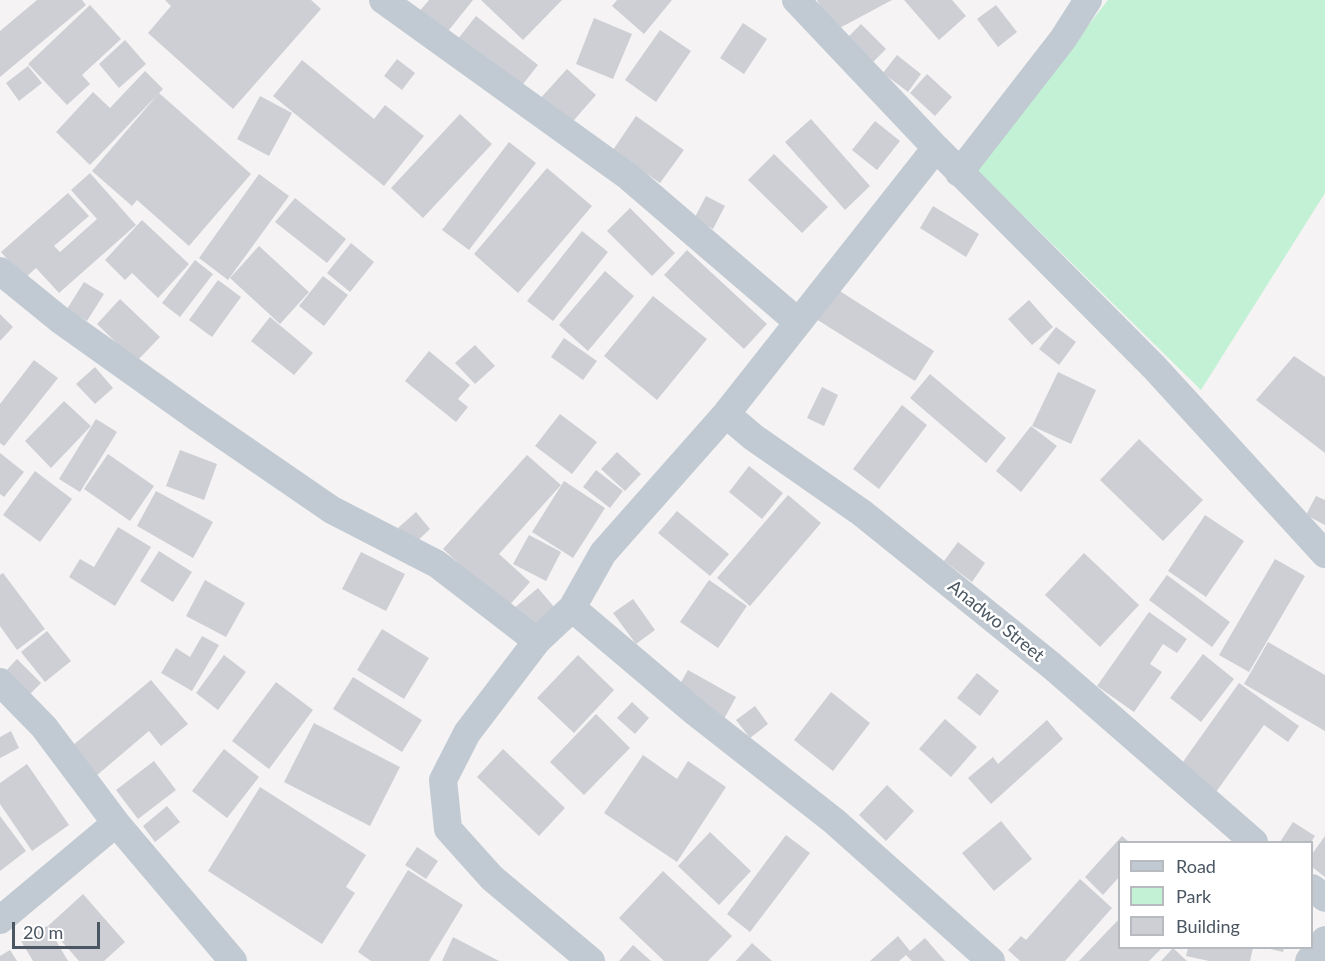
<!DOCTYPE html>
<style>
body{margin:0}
#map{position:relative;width:1325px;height:961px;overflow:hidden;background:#f5f3f3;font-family:Lato,sans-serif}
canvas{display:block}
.legend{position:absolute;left:1118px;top:841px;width:195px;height:108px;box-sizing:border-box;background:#fff;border:2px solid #b7bbc0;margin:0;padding:8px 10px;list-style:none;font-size:18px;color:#4a5661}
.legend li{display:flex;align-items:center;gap:12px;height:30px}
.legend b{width:30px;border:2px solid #b7bbc0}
.scale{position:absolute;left:12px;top:922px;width:88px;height:27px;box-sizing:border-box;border:3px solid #4a5661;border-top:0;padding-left:8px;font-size:18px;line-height:21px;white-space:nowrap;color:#4a5661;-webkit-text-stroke:4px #fff;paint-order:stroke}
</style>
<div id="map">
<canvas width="1325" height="961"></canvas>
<ul class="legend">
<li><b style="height:8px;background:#c1cad2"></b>Road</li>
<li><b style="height:16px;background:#c3f1d5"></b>Park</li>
<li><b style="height:16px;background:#cdcfd5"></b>Building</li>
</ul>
<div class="scale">20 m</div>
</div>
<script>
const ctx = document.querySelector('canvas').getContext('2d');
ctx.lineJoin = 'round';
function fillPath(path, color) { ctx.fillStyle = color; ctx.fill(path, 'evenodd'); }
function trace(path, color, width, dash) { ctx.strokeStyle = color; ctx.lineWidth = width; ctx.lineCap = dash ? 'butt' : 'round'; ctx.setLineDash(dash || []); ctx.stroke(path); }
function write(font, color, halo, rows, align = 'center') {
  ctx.font = font + ' Lato,sans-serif'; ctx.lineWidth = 5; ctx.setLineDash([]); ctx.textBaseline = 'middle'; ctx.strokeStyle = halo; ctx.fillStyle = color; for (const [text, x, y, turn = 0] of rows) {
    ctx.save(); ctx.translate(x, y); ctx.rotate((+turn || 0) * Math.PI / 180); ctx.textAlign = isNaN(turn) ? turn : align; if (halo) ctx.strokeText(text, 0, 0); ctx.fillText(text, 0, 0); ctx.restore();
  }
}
fillPath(new Path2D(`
 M1108 0H1325V193L1201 390 976 169Z`), '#c3f1d5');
fillPath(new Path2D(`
 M37 0H82L86 5 0 77V31Z
 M165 0H311L321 9 233 109 148 33 171 6Z
 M429 0H473L445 35 418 13Z
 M481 0H562L523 40Z
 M617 0H672L644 34 612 6Z
 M817 0H892L834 31Z
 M904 0H952L966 16 939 40Z
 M90 5 121 39 82 75 90 84 67 105 28 64Z
 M996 5 1017 32 998 47 977 19Z
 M476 16 538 65 516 93 454 44Z
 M594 18 632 34 613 79 576 64Z
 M743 23 767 39 744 74 720 58Z
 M861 24 886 49 872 63 847 38Z
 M660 30 691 51 656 102 625 80Z
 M125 40 146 64 119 88 99 64Z
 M897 55 921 74 908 92 883 73Z
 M397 59 415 73 402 90 384 76Z
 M302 60 374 119 385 105 424 136 384 186 273 96Z
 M28 66 42 83 19 101 6 83Z
 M567 69 596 95 567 128 538 101Z
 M145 71 163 89 90 165 56 132 93 92 110 108Z
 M927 74 952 97 935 116 910 93Z
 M159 93 251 174 189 246 137 200 132 206 92 171Z
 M260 96 292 113 269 156 237 139Z
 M460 114 492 144 423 218 391 188Z
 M636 116 684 150 660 183 613 150Z
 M811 119 870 186 845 210 785 142Z
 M875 121 900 141 877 170 852 150Z
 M509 142 536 163 469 250 442 230Z
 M774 154 828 207 802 233 748 180Z
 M547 168 592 206 518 293 474 254Z
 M90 173 136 225 59 293 36 268 24 279 1 252 68 193 89 216 54 246 60 252 97 219 71 190Z
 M259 174 289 196 228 280 199 258Z
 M706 196 725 206 713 229 694 219Z
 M295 198 346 239 327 263 275 222Z
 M933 206 979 234 966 257 920 228Z
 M630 208 675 253 652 276 607 231Z
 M142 220 189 264 158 298 132 273 125 280 105 260Z
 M582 231 608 252 553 321 527 301Z
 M351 243 374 262 350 292 327 273Z
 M259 246 309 292 280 324 230 278Z
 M687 250 767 324 744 349 664 275Z
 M195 260 213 274 180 317 162 303Z
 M605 271 634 296 588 351 559 325Z
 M323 276 348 295 324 326 299 306Z
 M218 280 241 297 212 337 189 320Z
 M84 282 104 294 87 321 67 309Z
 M835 288 934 351 915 381 816 319Z
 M653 296 707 339 657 400 604 356Z
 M120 299 160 337 136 362 97 324Z
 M1029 300 1053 327 1032 345 1008 319Z
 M0 314 13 327 0 341Z
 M270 317 313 353 294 375 251 341Z
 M1056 327 1076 342 1059 365 1039 349Z
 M564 338 597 361 583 380 551 357Z
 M475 345 495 366 475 384 455 363Z
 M429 351 470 385 458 399 468 407 456 422 405 381Z
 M1294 356 1325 377V453L1256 400Z
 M34 360 58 378 4 446 0 443V404Z
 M95 367 113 388 95 404 76 384Z
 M1058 372 1096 390 1071 444 1032 426Z
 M930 374 1006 438 986 463 910 398Z
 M822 387 838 395 824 426 807 418Z
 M64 401 91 426 51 468 25 441Z
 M902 405 927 425 879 489 853 469Z
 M560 414 597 442 572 474 535 446Z
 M96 419 117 432 80 492 59 479Z
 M1031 426 1057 446 1021 492 996 471Z
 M1139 439 1203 500 1163 541 1100 480Z
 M180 450 217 464 204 500 166 486Z
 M617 452 641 474 625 491 601 469Z
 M0 453 24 472 4 497 0 494Z
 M108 454 154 486 130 521 84 489Z
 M527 455 561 485 499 554 530 582 507 608 443 549Z
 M749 466 783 493 762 519 729 492Z
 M596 470 623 491 610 508 583 487Z
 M35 471 72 499 40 542 3 515Z
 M564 481 605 508 573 558 532 532Z
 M156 491 213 522 193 558 137 526Z
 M788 495 821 523 750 606 717 578Z
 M1316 496 1325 500V525L1306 515Z
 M677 511 729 554 710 576 658 533Z
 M416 512 430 529 413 545 398 528Z
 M1205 515 1244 541 1206 597 1168 571Z
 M118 527 151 547 115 606 69 577 80 559 94 567Z
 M529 535 561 552 546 581 513 564Z
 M958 542 985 563 972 582 944 561Z
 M159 551 192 572 173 602 140 581Z
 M361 552 405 574 386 611 342 589Z
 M1084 553 1139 605 1100 647 1045 595Z
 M1275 559 1305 576 1249 672 1219 655Z
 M3 573 45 629 17 650 0 626V575Z
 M1167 575 1230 622 1212 647 1149 600Z
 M205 580 245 603 226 637 186 616Z
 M709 580 747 606 718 648 680 622Z
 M538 588 555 608 529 629 513 609Z
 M633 599 655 630 636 644 613 613Z
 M1149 612 1187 639 1177 653 1163 644 1150 664 1162 672 1134 712 1097 686Z
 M382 629 429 658 404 699 357 670Z
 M47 631 71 661 45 682 21 652Z
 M202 636 219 645 192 691 161 673 176 648 190 657Z
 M1268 642 1325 675V731L1244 684Z
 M1203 654 1234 679 1201 722 1170 698Z
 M224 655 246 672 218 710 196 693Z
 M578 655 614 690 574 733 537 698Z
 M17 659 41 683 26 698 2 675Z
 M688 670 736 697 724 719 676 691Z
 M977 673 999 691 980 716 957 698Z
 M353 677 422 720 402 752 333 709Z
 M151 680 188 724 161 746 149 731 96 776 72 746Z
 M276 682 313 710 269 769 232 741Z
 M1239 683 1299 726 1288 742 1264 725 1216 792 1180 766Z
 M831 692 870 723 833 771 794 740Z
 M632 702 649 718 635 734 617 718Z
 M755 706 768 724 750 738 736 720Z
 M596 714 630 748 584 795 550 762Z
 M945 719 977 747 951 777 919 749Z
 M1047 720 1063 739 991 804 968 778 993 757 998 764Z
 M314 723 400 767 370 826 284 782Z
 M11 731 19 748 0 758V737Z
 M224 749 259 777 227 818 192 791Z
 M503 749 565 808 539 836 477 777Z
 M643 755 677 779 688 761 726 787 677 862 604 813Z
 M154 761 176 790 138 819 116 790Z
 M27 764 69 825 32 851 0 804V783Z
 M887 785 914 811 886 841 859 815Z
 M260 787 366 855 346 887 355 893 322 944 208 871Z
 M167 806 180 822 155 842 143 826Z
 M0 816 26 851 0 871Z
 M1001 821 1032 859 994 891 962 853Z
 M1293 822 1315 836 1311 842H1280Z
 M710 832 751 871 719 905 678 866Z
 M786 835 810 853 750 932 727 914Z
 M1122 836 1129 842 1119 843V877L1103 895 1085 877Z
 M1325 836V877L1312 867V854Z
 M417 847 438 861 426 879 405 865Z
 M408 870 463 905 429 961H371L358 952Z
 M663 871 732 936 708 961H664L619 918Z
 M1080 879 1112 908 1065 961H1020L1008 950 1021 936 1026 940Z
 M83 894 125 942 104 961H79L48 926Z
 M1119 919V948H1162L1149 961H1079Z
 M47 926 48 927 68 961H33L21 941Z
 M898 936 910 951 925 938 945 961H912L906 955 899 961H870Z
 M453 937 499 961H442Z
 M752 943 772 961H736Z
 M633 945 651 961H619Z
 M1173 948 1187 961H1161Z
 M1188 948H1253L1250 961H1209L1186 956Z
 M1266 948H1284L1283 952Z
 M10 950 17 961H0V956Z`), '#cdcfd5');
trace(new Path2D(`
 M383 0 629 177 798 322
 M796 0 936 148 1154 367 1325 554
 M959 173 1063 39 1088 0
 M0 271 59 319 198 418 332 510 437 564 537 641
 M726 414 753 437 862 513 1052 666 1254 842
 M572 608 695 712 834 821 991 961
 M0 682 44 727 116 823 233 961
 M1312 888 1325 898
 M0 920 116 823
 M591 961 492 878 448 829 443 780 467 733 537 641 572 608 603 553 726 414 936 148
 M1309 961 1325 940`), '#c1cad2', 28);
write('18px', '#4a5661', '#fff', [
 ["Anadwo Street",996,621,39]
]);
</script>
